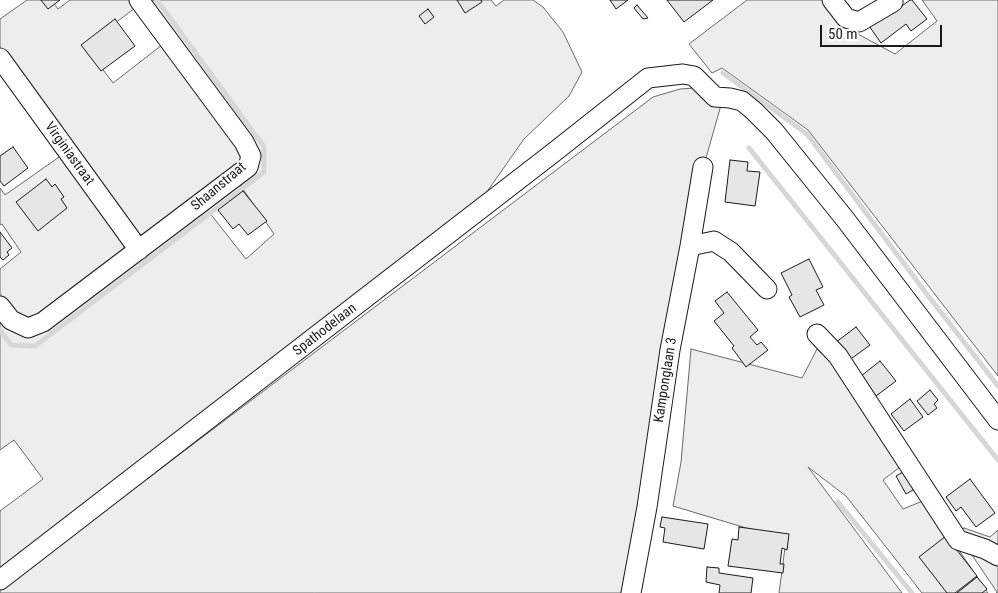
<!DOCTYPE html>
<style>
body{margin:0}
#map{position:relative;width:998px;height:593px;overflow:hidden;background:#fff;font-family:"Roboto Condensed",sans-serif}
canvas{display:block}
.scale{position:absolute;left:820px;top:25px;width:122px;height:22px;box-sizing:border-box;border:2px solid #1a1a1a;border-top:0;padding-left:6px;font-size:15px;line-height:18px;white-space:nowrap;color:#1a1a1a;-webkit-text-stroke:4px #fff;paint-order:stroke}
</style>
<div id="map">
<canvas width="998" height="593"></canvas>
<div class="scale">50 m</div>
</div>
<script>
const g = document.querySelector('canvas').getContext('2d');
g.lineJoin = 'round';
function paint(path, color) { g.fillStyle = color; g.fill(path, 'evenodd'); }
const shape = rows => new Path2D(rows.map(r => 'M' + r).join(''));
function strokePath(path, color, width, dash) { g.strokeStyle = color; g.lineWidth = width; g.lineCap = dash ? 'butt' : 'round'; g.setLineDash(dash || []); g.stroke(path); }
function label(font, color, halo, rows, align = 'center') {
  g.font = font + ' "Roboto Condensed",sans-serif'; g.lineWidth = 4; g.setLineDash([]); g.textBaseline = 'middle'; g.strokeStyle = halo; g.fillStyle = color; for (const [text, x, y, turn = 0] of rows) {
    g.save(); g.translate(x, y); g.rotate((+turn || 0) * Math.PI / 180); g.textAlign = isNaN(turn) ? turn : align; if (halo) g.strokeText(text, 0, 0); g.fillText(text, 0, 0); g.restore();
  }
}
const green = shape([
 [27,0,51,0,58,9,70,0,129,0,135,8,85,46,113,83,162,45,241,148,241,159,237,167,152,231,142,235,132,232,0,48,0,19,27,0],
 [148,0,491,0,496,6,504,0,533,0,543,7,563,32,582,72,569,96,524,139,472,213,0,574,0,511,43,479,14,440,0,450,0,318,20,334,205,207,246,259,274,234,238,182,256,164,148,0],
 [747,0,827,0,843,26,895,54,937,21,922,0,998,0,998,376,808,130,722,68,712,73,689,44,747,0],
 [695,88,721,105,695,197,629,593,0,593,0,590,653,97,680,89,695,88],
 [62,155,125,245,122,253,32,320,16,315,0,294,0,269,21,252,2,224,0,225,0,188,5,195,62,155],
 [691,349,802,378,817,349,836,365,908,461,883,480,903,509,925,500,988,593,922,593,846,496,808,467,902,593,779,593,786,540,673,506,681,462,691,349],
 [964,528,990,537,998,530,998,593,996,593,997,592,957,533,964,528]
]);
paint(green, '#ededed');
strokePath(green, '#6a6a6a', 1);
strokePath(shape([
 [723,73,807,134,926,293,998,386],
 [749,148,998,460],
 [0,330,11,345,35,346,264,172,264,147,157,0],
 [838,502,912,593]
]), '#d7d7d7', 5);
const building = shape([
 [41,0,60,0,48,9,41,0],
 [457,0,481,0,482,2,465,13,457,0],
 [610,0,628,0,616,9,610,0],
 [667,0,713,0,684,22,667,0],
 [910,0,912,0,927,19,911,31,906,24,881,43,867,23,895,11,910,0],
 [637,5,648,18,643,19,634,8,637,5],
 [428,9,434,17,425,24,419,16,428,9],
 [115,19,135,46,101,71,81,45,115,19],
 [13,147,28,168,4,186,0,181,0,156,13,147],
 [730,160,748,162,747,171,760,172,755,206,725,202,730,160],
 [46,179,52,187,55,184,64,197,61,199,67,208,38,231,16,202,46,179],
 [243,191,267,221,248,235,239,224,233,229,218,210,243,191],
 [0,232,12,248,7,252,9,255,3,260,0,257,0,232],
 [809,259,823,287,816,290,824,305,800,317,789,297,792,295,781,273,809,259],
 [727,292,758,330,750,337,757,345,761,342,768,350,746,367,732,348,734,346,714,321,724,313,715,301,727,292],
 [856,327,870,345,848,361,835,343,856,327],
 [880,361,896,381,876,396,861,376,880,361],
 [930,390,938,400,934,404,937,408,928,415,917,401,930,390],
 [910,399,923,417,904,431,891,414,910,399],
 [910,468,920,486,906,494,896,476,910,468],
 [970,479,995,513,976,527,961,507,956,511,946,497,970,479],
 [662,517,708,524,704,549,663,542,665,528,660,527,662,517],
 [739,527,789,534,787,550,782,548,780,564,784,564,783,573,728,566,732,539,738,540,739,527],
 [946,536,977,576,955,593,947,593,919,557,946,536],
 [707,567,719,568,719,573,753,578,751,593,719,593,720,585,706,582,707,567],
 [977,577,987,589,982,593,957,593,977,577]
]);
paint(building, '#e6e6e6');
strokePath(building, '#1a1a1a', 1);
const minor = shape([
 [832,0,846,18,859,22,893,2],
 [0,58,139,250],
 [690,246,714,241,731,252,767,289],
 [0,306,11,320,28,328,43,322,248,167,251,156,244,142,139,0],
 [817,334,838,356,958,540,985,549,998,556],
 [0,580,553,153,648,78,683,74,694,76,715,97,730,98,742,101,754,111,774,131,845,219,998,420],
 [631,593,647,507,670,350,690,246,703,167]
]);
strokePath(minor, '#1a1a1a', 21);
strokePath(minor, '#fff', 19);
label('14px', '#1a1a1a', '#fff', [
 ["Virginiastraat",69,154,54],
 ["Shaanstraat",219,187,-40],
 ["Spathodelaan",325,330,-38],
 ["Kamponglaan 3",666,380,-81]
]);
</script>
